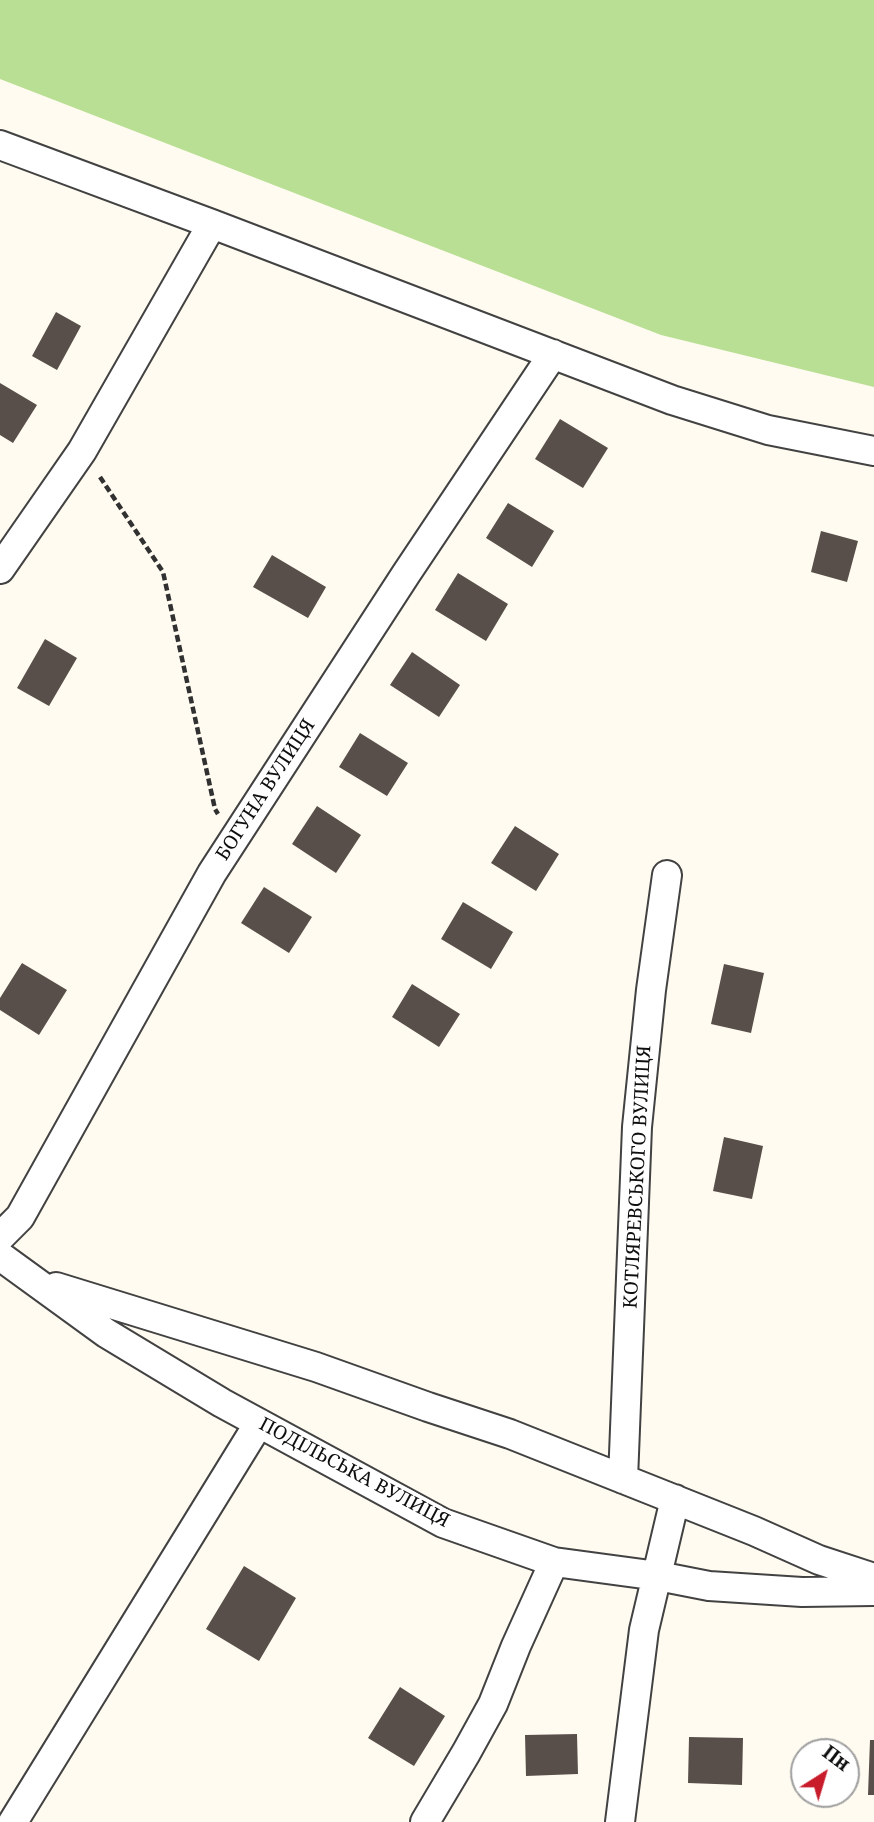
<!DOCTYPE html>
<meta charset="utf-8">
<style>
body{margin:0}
#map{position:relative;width:874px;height:1822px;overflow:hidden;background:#fffbf0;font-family:"Noto Serif",serif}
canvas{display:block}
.north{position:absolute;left:790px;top:1738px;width:70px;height:70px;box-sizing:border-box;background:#fff;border:2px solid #9f9f9f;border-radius:50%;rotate:37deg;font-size:19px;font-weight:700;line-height:28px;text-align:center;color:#0f0f0f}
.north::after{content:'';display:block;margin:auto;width:24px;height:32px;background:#c91c2b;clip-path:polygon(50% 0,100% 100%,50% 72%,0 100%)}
</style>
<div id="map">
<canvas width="874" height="1822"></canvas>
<div class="north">Пн</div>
</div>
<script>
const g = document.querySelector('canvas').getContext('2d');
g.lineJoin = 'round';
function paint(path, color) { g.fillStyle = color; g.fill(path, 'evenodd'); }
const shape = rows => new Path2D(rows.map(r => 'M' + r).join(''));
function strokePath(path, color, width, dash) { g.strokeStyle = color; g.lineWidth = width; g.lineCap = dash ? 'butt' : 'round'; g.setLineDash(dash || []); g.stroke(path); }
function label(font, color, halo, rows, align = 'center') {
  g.font = font + ' "Noto Serif",serif'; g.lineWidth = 7; g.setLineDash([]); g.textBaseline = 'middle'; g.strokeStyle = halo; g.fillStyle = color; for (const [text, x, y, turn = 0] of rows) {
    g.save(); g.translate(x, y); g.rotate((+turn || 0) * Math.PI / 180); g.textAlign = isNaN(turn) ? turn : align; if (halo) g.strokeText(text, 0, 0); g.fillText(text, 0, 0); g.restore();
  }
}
paint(shape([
 [0,0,874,0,874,387,661,335,0,79]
]), '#b9df94');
paint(shape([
 [56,312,81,326,57,370,32,356],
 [0,383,37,405,13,443,0,435],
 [560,419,608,448,583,488,535,459],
 [508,503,554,531,532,567,486,538],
 [821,531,858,541,847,582,811,572],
 [272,555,326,587,308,618,253,587],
 [458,573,508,604,486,641,435,610],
 [45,639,77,658,49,706,17,688],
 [412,652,460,685,439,717,390,685],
 [360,733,408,763,387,796,339,767],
 [317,806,361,835,336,873,292,844],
 [515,826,559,854,536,891,491,863],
 [264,887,312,917,289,953,241,923],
 [463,902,513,932,491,969,441,939],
 [22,963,67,990,39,1035,0,1010,0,998],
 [724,964,764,973,751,1033,711,1024],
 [412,984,460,1014,439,1047,392,1017],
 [724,1137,763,1146,752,1199,713,1191],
 [244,1566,296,1598,259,1661,206,1629],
 [400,1687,445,1716,414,1766,368,1738],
 [577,1734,578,1774,526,1776,525,1735],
 [689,1737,743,1738,742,1785,688,1783],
 [870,1740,874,1740,874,1795,868,1795]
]), '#584f4a');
const minor = shape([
 [0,145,212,224,672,400,768,430,874,451],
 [0,569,82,451,212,224],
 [0,1237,20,1217,212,873,406,574,553,354],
 [0,1256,106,1333,222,1403,443,1523,554,1562,658,1576,709,1586,802,1592,874,1591],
 [56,1287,316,1367,428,1407,510,1434,754,1531,819,1560,874,1578],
 [623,1479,637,1127,651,990,667,875],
 [13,1822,259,1423],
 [425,1822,466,1753,493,1704,516,1646,554,1562],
 [620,1822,644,1630,675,1499]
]);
strokePath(minor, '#424242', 32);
strokePath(shape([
 [100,477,163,572,215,809,218,814]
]), '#313131', 4.5, [7, 3.5]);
strokePath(minor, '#fff', 28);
label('19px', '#0f0f0f', '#fff', [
 ["БОГУНА ВУЛИЦЯ",266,790,-57],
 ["КОТЛЯРЕВСЬКОГО ВУЛИЦЯ",638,1177,-87],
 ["ПОДІЛЬСЬКА ВУЛИЦЯ",354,1473,28]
]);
</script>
